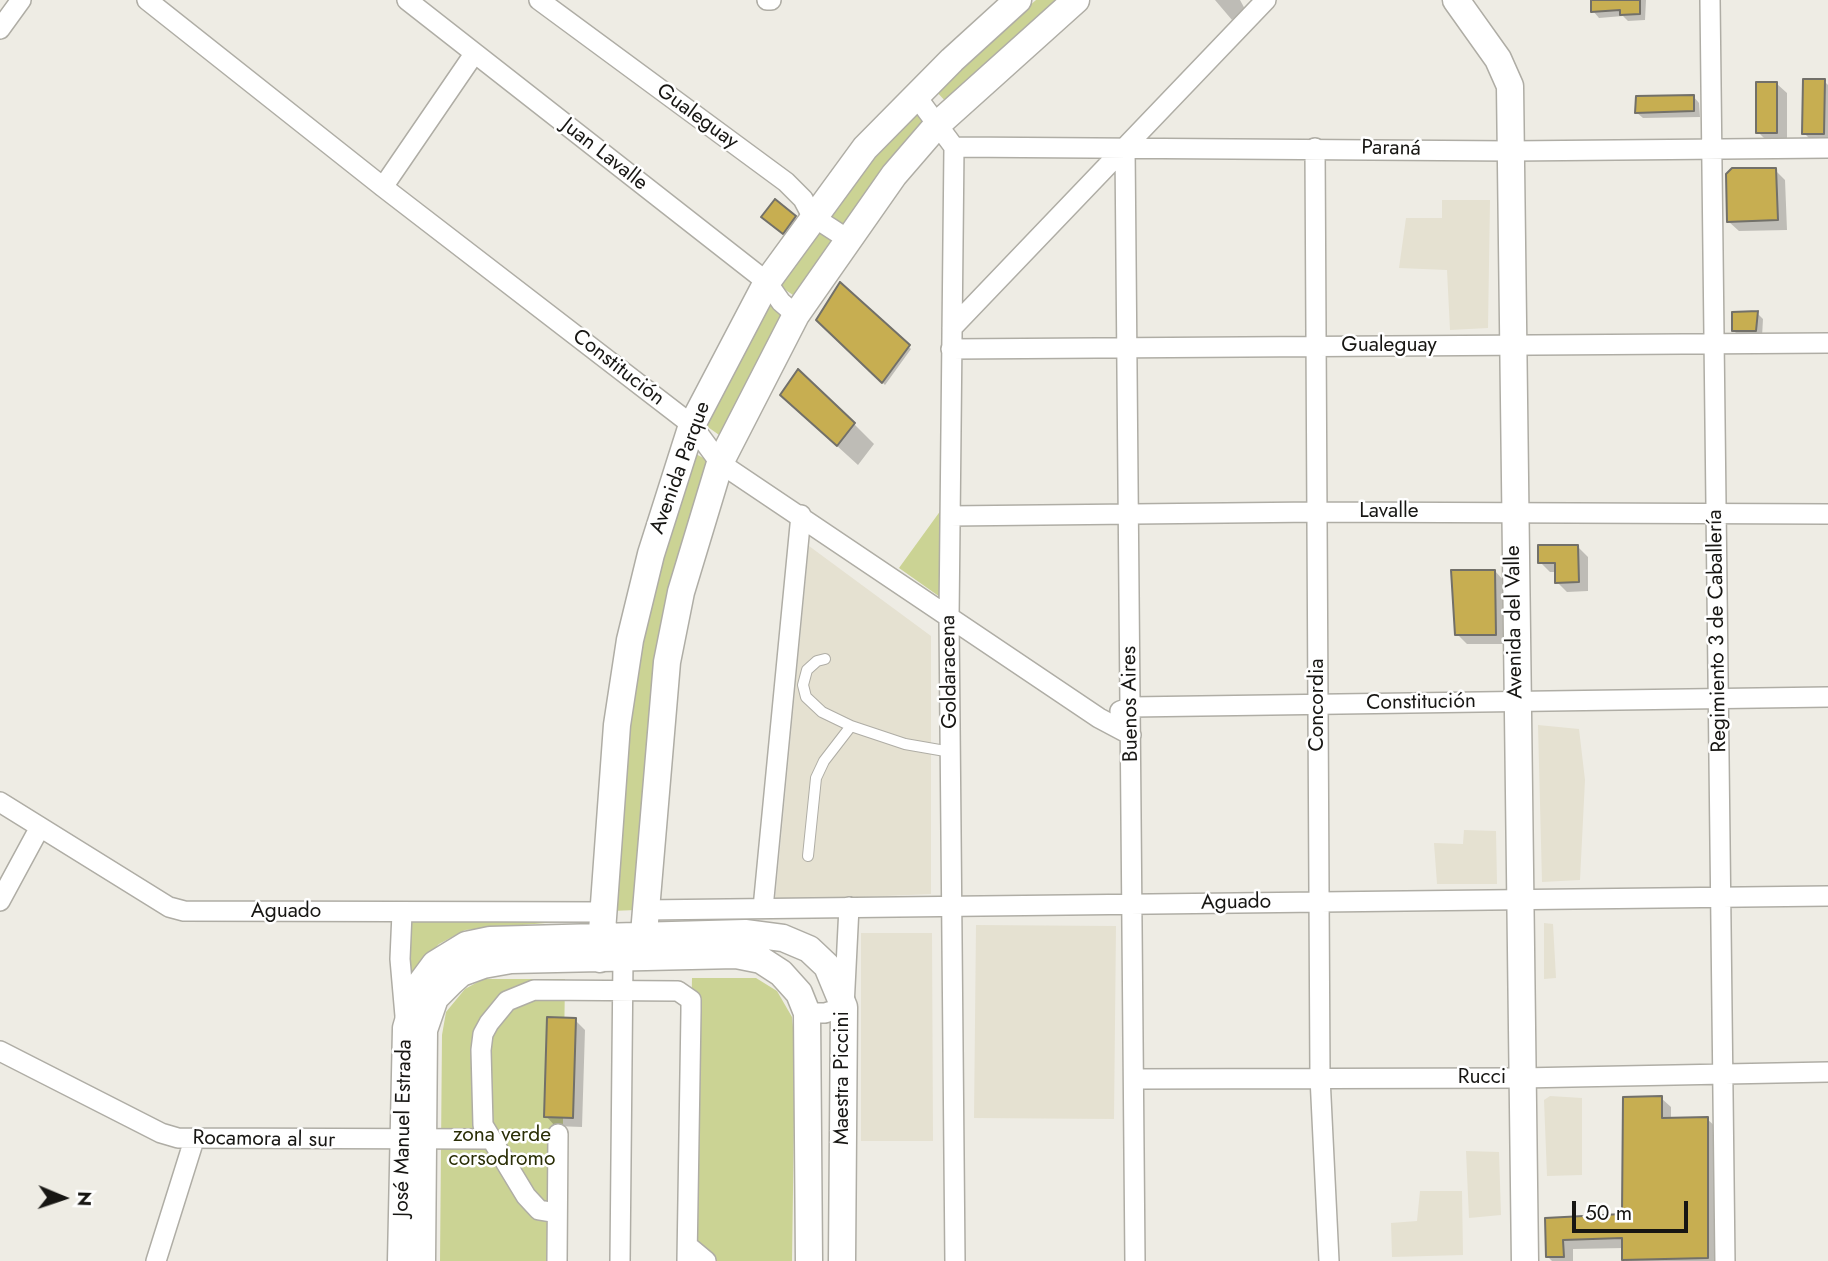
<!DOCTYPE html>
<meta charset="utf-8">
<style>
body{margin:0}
#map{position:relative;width:1828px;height:1261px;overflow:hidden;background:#eeece4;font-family:Jost,sans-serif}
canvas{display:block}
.north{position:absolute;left:28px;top:1163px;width:70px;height:70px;-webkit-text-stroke:5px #fff;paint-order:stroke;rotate:92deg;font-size:19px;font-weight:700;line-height:28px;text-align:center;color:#171613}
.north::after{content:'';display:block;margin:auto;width:24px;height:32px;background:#171613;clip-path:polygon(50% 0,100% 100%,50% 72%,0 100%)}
.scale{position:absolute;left:1572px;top:1201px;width:116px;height:32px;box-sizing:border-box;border:4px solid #171613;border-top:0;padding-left:9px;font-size:21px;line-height:24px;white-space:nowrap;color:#171613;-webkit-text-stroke:5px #fff;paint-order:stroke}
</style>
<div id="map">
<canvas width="1828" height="1261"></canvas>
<div class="north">N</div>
<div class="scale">50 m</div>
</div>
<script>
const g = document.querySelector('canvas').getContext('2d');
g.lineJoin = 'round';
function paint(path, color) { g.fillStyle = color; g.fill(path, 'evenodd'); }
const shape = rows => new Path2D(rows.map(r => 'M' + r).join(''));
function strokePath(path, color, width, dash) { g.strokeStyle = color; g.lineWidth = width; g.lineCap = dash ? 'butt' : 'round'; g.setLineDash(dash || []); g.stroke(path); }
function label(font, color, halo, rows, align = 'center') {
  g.font = font + ' Jost,sans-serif'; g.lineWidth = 5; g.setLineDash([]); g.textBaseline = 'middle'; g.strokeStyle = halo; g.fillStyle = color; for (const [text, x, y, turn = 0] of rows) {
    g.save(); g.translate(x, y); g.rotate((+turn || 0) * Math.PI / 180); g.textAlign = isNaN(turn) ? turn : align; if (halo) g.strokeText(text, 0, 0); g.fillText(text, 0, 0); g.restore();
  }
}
paint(shape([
 [1442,200,1490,200,1488,328,1450,330,1447,270,1399,268,1406,218,1442,218],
 [809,546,931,636,931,894,775,901],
 [1538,725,1579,729,1585,780,1580,880,1542,882],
 [1464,830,1496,831,1497,884,1437,884,1434,843,1463,844],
 [1544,923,1553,924,1556,978,1544,979],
 [976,925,1116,926,1114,1119,974,1118],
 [861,933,932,933,933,1141,861,1141],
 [1550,1096,1582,1098,1582,1175,1547,1176,1544,1100],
 [1466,1151,1499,1152,1501,1215,1469,1218],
 [1420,1191,1462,1191,1463,1255,1392,1257,1391,1223,1417,1221]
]), '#e5e1d1');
paint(shape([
 [1036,0,1064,0,947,103,935,90,939,85],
 [915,110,929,125,846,227,824,214],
 [815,226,835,241,799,299,775,283],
 [769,300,785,317,722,437,705,425],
 [696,454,714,464,636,910,611,911,623,725,651,590],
 [941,510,940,597,899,568],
 [411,920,569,921,465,930,439,944,410,974],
 [692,978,756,978,777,991,792,1017,795,1047,792,1261,686,1261],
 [483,979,565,979,561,1261,440,1261,442,1035,446,1012,465,989]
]), '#cbd394');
paint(shape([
 [1215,0,1240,0,1246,11,1232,20],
 [1593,0,1646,0,1645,20,1628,21,1623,16,1599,18,1593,11],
 [1824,81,1828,85,1828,143,1814,143,1804,133],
 [1777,84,1787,93,1787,142,1768,142,1758,132],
 [1693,96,1699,103,1700,117,1643,118,1636,112],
 [1775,170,1785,180,1787,230,1739,231,1729,222],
 [795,217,801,223,790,239,769,223],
 [841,285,911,349,885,385,818,320],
 [1757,313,1763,319,1762,337,1740,337,1734,331],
 [803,415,854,424,874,444,858,465],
 [1578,547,1588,557,1588,591,1567,592,1557,582,1557,572,1550,572,1540,562],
 [1495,571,1504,581,1505,644,1467,644,1457,634,1452,572],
 [575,1020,585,1030,582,1127,555,1126,546,1116],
 [1661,1098,1671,1107,1671,1119,1707,1119,1717,1128,1717,1261,1626,1261,1624,1248,1573,1249,1573,1261,1552,1261,1548,1257,1547,1219,1624,1216]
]), '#0003');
const building = shape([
 [1591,0,1640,0,1640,14,1620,15,1620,10,1591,12,1591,0],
 [1803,79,1825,79,1824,134,1802,134,1803,79],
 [1756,82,1777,82,1777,133,1756,133,1756,82],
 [1694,95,1694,111,1635,113,1636,96,1694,95],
 [1732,168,1776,168,1778,220,1727,222,1726,174,1732,168],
 [775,199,796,216,783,234,761,217,775,199],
 [840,282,910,345,882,383,816,320,840,282],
 [1758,311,1756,331,1732,331,1732,312,1758,311],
 [798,369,855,423,837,446,780,395,798,369],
 [1538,545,1578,545,1579,582,1555,583,1555,563,1538,563,1538,545],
 [1451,570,1495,570,1496,635,1455,635,1451,570],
 [547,1017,576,1018,573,1118,544,1117,547,1017],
 [1662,1096,1662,1118,1708,1117,1708,1258,1622,1260,1622,1238,1563,1240,1564,1257,1546,1257,1545,1218,1622,1214,1623,1097,1662,1096]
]);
paint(building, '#c7ae51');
strokePath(building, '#727069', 2);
const lane = shape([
 [825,659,817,661,807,670,803,685,806,697,822,712,851,726,905,744,951,752],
 [808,856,816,778,824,761,851,726]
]);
const street = shape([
 [147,0,383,187,692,425,720,463,1099,718,1131,735],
 [407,0,767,282,781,302,796,315],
 [539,0,786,182,803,199,812,216,849,240],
 [767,0,771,0],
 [1710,0,1725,1261],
 [0,29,21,0],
 [916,96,954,147,949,618,955,1261],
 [954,147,1511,151,1828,148],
 [1125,147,1135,1261],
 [1315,148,1320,1077,1329,1261],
 [383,187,474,54],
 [952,328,1266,0],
 [951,349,1828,343],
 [950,516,1317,512,1828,514],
 [1120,711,1131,707,1828,697],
 [0,802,169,907,184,911,603,912],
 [0,901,40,827],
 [763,908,801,515],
 [644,910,1828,896],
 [402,913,400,959,405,1016],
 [807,1013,825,1013,844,1007,849,907],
 [0,1051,161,1133,178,1138,489,1139],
 [1135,1079,1521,1078,1828,1072],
 [557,1213,539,1210,526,1196,483,1125,481,1050,483,1034,489,1023,507,1001,534,990,678,991,691,1000,691,1011,687,1261],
 [688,1246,706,1261],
 [156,1261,194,1140],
 [557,1261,558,1134],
 [620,1261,623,958]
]);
const secondary = shape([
 [1456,0,1498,59,1510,86,1525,1261],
 [642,957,667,662,681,592,720,463,796,315,894,175,938,124,1076,0],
 [600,959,617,725,630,640,651,554,692,425,767,282,865,148,952,60,1018,0],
 [401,1261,406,1028,418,987,435,964,466,945,490,940,745,933,783,938,809,949,827,966,844,1007,842,1261],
 [422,1261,424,1030,435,998,451,982,461,973,483,965,511,960,736,955,761,960,781,973,799,993,807,1013,809,1261]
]);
strokePath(lane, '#afada5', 12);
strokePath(street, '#afada5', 22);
strokePath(secondary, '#afada5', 29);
strokePath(lane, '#fff', 10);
strokePath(street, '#fff', 19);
strokePath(secondary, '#fff', 26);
label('21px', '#171613', '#fff', [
 ["Gualeguay",697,117,36],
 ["Paraná",1391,149,1],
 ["Juan Lavalle",604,155,38],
 ["Gualeguay",1389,346],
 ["Constitución",618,368,38],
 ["Avenida Parque",681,468,-70],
 ["Lavalle",1389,512],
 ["Avenida del Valle",1515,622,-91],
 ["Regimiento 3 de Caballería",1718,631,-91],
 ["Goldaracena",950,672,-91],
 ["Constitución",1421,703,-1],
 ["Buenos Aires",1131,704,-91],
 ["Concordia",1318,705,-90],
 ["Aguado",1236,903,-1],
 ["Aguado",286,912],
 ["Maestra Piccini",843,1078,-90],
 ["Rucci",1482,1078],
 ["José Manuel Estrada",404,1128,-89],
 ["Rocamora al sur",264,1140,1]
]);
label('21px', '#2a2e06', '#fff', [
 ["zona verde",502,1136],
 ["corsodromo",502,1160]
]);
</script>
